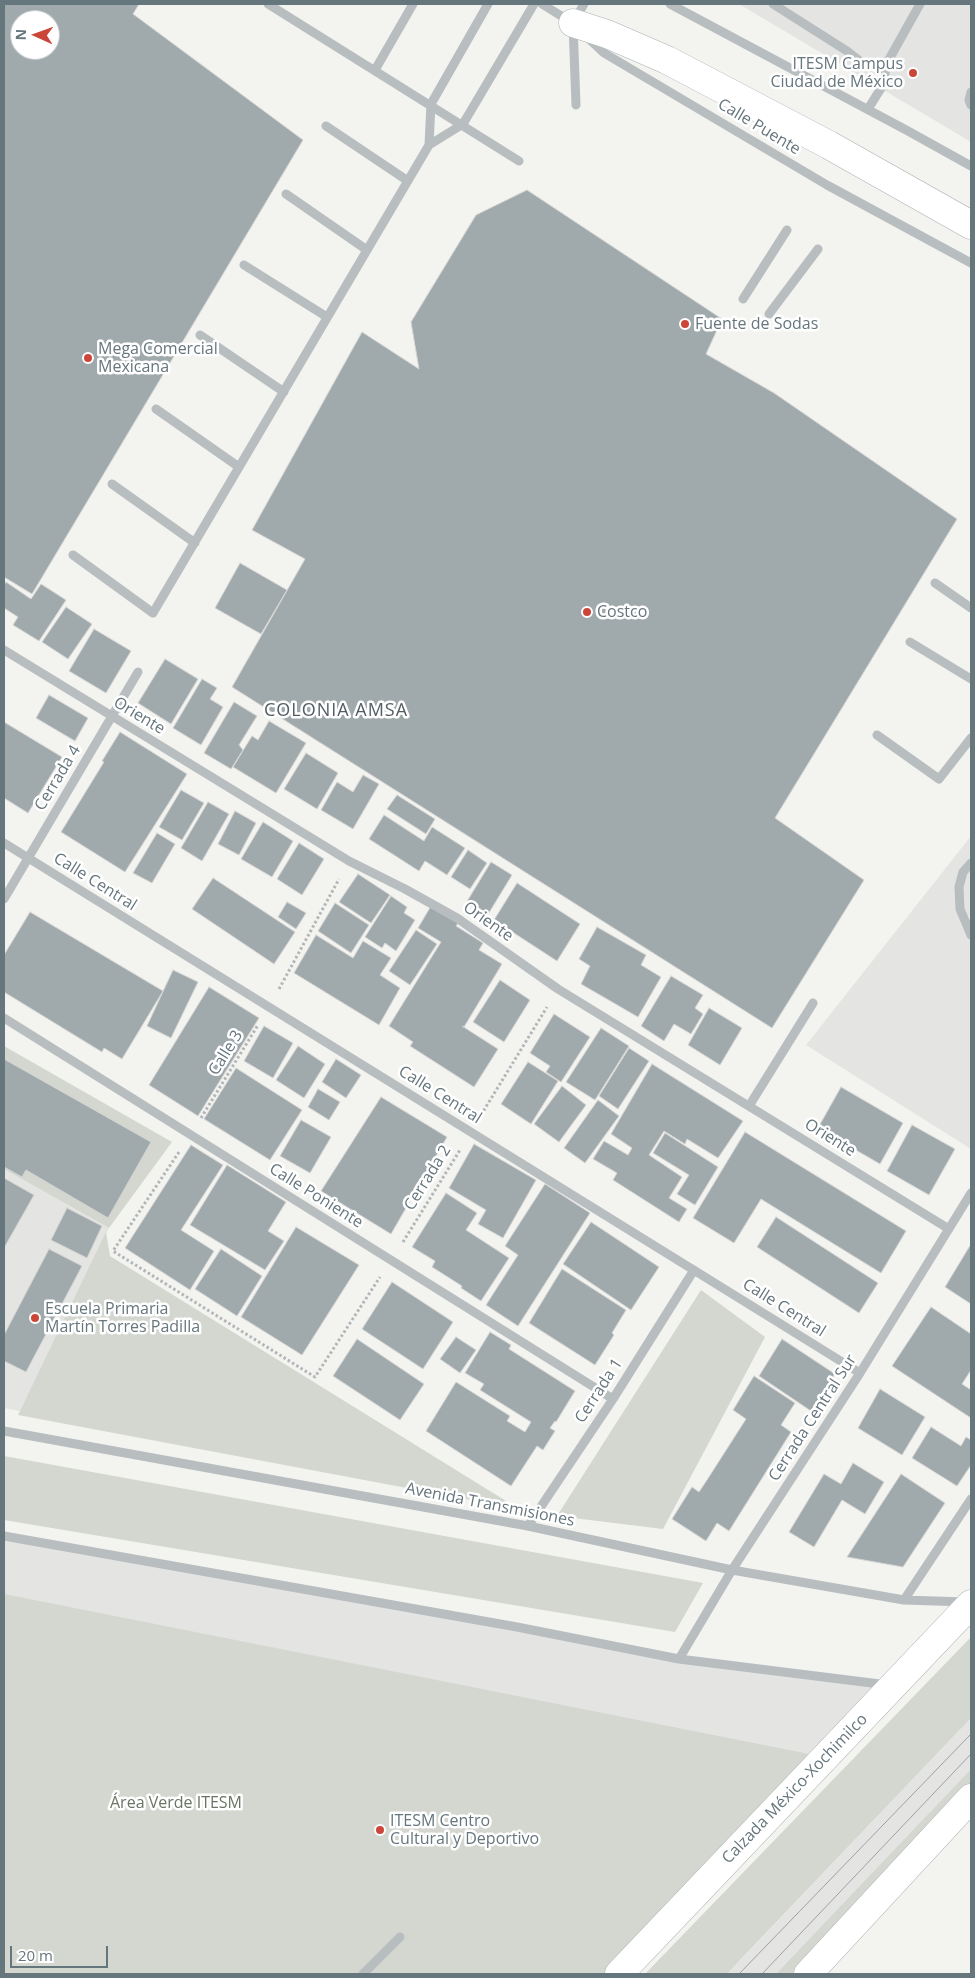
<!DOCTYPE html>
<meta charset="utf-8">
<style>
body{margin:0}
#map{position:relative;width:975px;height:1978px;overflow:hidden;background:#f3f3f0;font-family:"Open Sans",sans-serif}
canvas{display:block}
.frame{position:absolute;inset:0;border:5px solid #66767d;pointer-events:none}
.north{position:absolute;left:10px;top:10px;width:50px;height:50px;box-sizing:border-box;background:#fff;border:1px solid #c2c8cb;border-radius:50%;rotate:272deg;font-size:14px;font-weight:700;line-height:20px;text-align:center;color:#66767d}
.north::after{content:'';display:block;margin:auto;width:18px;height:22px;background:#cb4638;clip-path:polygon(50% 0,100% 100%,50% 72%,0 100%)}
.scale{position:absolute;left:10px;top:1946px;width:98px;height:22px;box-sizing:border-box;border:2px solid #66767d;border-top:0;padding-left:6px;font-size:15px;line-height:18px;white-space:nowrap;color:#66767d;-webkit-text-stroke:4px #fff;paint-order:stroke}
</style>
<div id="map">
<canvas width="975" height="1978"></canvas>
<div class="frame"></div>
<div class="north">N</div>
<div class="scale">20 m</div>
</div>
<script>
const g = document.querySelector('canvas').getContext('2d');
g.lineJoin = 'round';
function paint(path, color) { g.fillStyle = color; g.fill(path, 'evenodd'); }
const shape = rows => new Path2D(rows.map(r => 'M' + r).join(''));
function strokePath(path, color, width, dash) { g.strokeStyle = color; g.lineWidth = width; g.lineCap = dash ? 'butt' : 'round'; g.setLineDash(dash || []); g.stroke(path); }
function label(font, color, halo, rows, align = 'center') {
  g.font = font + ' "Open Sans",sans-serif'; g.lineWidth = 5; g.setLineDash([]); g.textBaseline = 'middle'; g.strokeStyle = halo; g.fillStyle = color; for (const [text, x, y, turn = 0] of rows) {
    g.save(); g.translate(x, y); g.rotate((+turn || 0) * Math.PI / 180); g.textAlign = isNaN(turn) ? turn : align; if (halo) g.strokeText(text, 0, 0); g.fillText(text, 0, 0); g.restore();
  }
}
paint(shape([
 [739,4,971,4,971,142],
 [971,836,971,1149,806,1045],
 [4,1169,109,1228,20,1411,4,1408],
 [4,1536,678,1659,894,1686,619,1974,4,1974],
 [971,1718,971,1769,841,1906,776,1974,727,1974]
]), '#e4e4e3');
paint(shape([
 [4,1046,172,1142,109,1228,4,1169],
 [106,1232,110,1256,519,1509,18,1415],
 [701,1290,765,1337,663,1529,557,1516],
 [4,1456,703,1583,675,1632,4,1520],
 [4,1594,819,1756,606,1974,4,1974],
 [971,1637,971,1718,740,1960,727,1974,645,1974],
 [971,1769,971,1785,828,1936,792,1974,776,1974]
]), '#d3d7cf');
const building = shape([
 [4,4,139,4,133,14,303,140,32,594,4,577,4,4],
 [20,20,50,20,50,50,20,50,20,20],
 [527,190,722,319,706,354,774,393,957,519,775,818,864,880,772,1028,232,687,305,559,252,530,362,332,419,369,411,322,476,215,527,190],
 [240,563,287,590,261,634,215,608,240,563],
 [6,582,31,599,41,584,66,600,39,641,13,625,18,617,4,608,4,585,6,582],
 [66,607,92,624,68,659,42,642,66,607],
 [94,629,131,651,106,693,69,671,94,629],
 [165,659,198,679,171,724,138,703,165,659],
 [202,679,217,688,210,699,223,707,201,745,173,728,202,679],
 [49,695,88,718,75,741,36,718,49,695],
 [234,702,257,716,239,745,243,750,231,769,204,753,234,702],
 [269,721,306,743,276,793,233,767,252,736,258,740,269,721],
 [4,722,62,757,28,813,4,798,4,722],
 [120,732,187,774,125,872,61,832,104,762,102,761,120,732],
 [306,753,338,773,317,809,284,789,306,753],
 [363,775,379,784,353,829,321,810,337,782,353,792,363,775],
 [181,790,204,803,182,840,159,827,181,790],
 [397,795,435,819,426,834,387,809,397,795],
 [208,802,229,814,202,861,181,848,208,802],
 [235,811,256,823,239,855,218,844,235,811],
 [384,815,424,841,432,827,465,848,447,875,425,861,419,871,369,839,384,815],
 [263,822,293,841,272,877,241,859,263,822],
 [157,833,175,844,152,883,133,873,157,833],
 [299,843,324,859,302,895,277,879,299,843],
 [468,850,487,863,470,889,451,877,468,850],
 [491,862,512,875,487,916,466,903,491,862],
 [358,874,390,895,371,923,339,902,358,874],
 [213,878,295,932,274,964,192,909,213,878],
 [517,883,580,924,557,961,494,920,517,883],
 [391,896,407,907,404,913,415,920,396,951,385,943,382,948,365,937,391,896],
 [287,902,306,913,296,929,278,917,287,902],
 [335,903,369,925,351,953,318,931,335,903],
 [431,906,458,923,456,926,483,943,479,950,502,964,464,1027,462,1026,498,1049,474,1087,410,1046,413,1042,389,1026,441,942,418,928,431,906],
 [30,912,163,991,122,1059,104,1048,102,1052,4,992,4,955,30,912],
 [597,927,646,955,641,965,661,977,638,1017,581,984,590,966,579,959,597,927],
 [416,930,437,944,410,985,389,971,416,930],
 [316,935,353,958,363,941,391,958,380,975,400,988,379,1025,294,973,316,935],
 [173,970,198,982,171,1038,147,1026,173,970],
 [671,976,703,995,695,1008,703,1014,691,1034,674,1024,664,1041,641,1026,671,976],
 [500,980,530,1000,504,1042,473,1022,500,980],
 [209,987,259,1018,198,1116,149,1085,209,987],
 [709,1008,742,1028,720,1065,688,1045,709,1008],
 [554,1014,590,1037,561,1082,546,1072,550,1066,530,1053,554,1014],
 [264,1026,293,1043,273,1078,244,1061,264,1026],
 [601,1028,629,1046,595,1100,566,1082,601,1028],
 [298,1046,325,1064,304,1098,276,1080,298,1046],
 [629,1048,649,1061,618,1109,599,1096,629,1048],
 [4,1059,151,1142,108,1218,26,1170,22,1177,4,1167,4,1059],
 [336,1059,361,1075,346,1098,322,1082,336,1059],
 [528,1062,558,1081,531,1124,501,1104,528,1062],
 [652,1064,743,1121,718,1158,687,1139,685,1144,664,1131,649,1155,682,1177,669,1198,687,1209,679,1222,613,1180,617,1173,593,1159,604,1141,628,1155,632,1148,611,1134,652,1064],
 [236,1068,302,1110,270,1160,204,1119,236,1068],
 [562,1086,586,1105,559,1142,534,1124,562,1086],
 [841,1087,903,1123,880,1164,818,1128,841,1087],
 [318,1089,340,1102,329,1120,308,1107,318,1089],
 [381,1097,447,1137,391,1234,321,1191,381,1097],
 [598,1100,619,1116,585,1163,564,1148,598,1100],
 [301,1120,331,1137,310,1173,280,1156,301,1120],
 [912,1125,955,1149,929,1195,887,1171,912,1125],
 [745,1132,906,1231,881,1273,761,1199,734,1243,693,1218,745,1132],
 [665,1133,718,1167,695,1205,677,1194,689,1175,653,1153,665,1133],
 [474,1144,536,1180,503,1238,478,1224,486,1210,449,1188,474,1144],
 [191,1145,223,1165,181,1230,214,1251,190,1290,125,1248,191,1145],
 [227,1165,286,1202,268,1231,284,1241,265,1270,190,1225,227,1165],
 [4,1178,34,1195,4,1248,4,1178],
 [545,1184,590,1213,518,1326,486,1305,518,1255,505,1246,545,1184],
 [446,1193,477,1213,466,1230,509,1258,481,1301,461,1288,462,1286,432,1267,435,1261,412,1247,446,1193],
 [67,1208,102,1226,87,1258,51,1240,67,1208],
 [776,1217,878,1283,859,1313,757,1247,776,1217],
 [591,1222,659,1267,631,1310,563,1264,591,1222],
 [296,1227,359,1265,302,1355,241,1317,296,1227],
 [971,1244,971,1304,945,1287,971,1244],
 [49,1249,82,1266,26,1372,4,1361,4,1335,49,1249],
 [221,1249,262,1276,237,1316,195,1289,221,1249],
 [562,1269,626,1310,612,1333,614,1335,595,1365,529,1323,562,1269],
 [392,1282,453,1322,423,1369,362,1329,392,1282],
 [931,1307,971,1334,971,1370,962,1384,971,1390,971,1418,892,1366,931,1307],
 [490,1332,511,1345,509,1349,575,1391,556,1422,555,1421,550,1428,555,1431,543,1450,537,1446,511,1486,426,1431,456,1382,510,1416,507,1421,525,1432,531,1422,480,1390,484,1384,465,1373,490,1332],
 [456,1337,476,1350,460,1373,440,1359,456,1337],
 [357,1339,424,1384,400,1420,333,1376,357,1339],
 [782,1339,835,1374,811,1411,759,1376,782,1339],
 [754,1376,795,1403,781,1425,791,1432,729,1531,717,1523,706,1541,672,1519,692,1487,699,1492,707,1480,746,1419,733,1410,754,1376],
 [880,1389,925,1417,902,1455,858,1428,880,1389],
 [931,1427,961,1446,966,1437,971,1440,971,1465,957,1486,912,1458,931,1427],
 [853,1463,884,1482,865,1514,842,1500,814,1547,789,1532,824,1474,841,1484,853,1463],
 [901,1474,945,1503,903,1567,847,1557,901,1474]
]);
paint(building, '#a0a9ac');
strokePath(building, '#d4d4d2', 1);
const major = shape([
 [573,23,607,34,667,60,829,145,971,225],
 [619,1974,971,1604],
 [808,1974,971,1798]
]);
strokePath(major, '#acb1b3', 29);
strokePath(shape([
 [279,989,339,879],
 [481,1115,547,1007],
 [201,1118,258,1025],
 [179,1152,113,1251,315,1377,380,1277],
 [403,1242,460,1150]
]), '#b2b6b8', 3, [2.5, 2.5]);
strokePath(shape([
 [268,4,519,161],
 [542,4,571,22],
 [670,4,908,131,971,166],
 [773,4,847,51,865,65,887,63,920,4],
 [588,38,604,53,827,185,971,263],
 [375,70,413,4],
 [971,92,969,100,971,105],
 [576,105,573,23,584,4],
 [868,109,883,85,887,63],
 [326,126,408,181],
 [429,145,463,124,534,4],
 [286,194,367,250],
 [244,265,327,317],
 [743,299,787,230],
 [769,314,818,249],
 [200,335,284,392],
 [156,409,239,467],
 [112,484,195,543],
 [73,555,153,613,429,145,431,104,488,4],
 [935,583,971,608],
 [910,642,971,679],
 [4,650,349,861,405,889,457,918,558,989,949,1229],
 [877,735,939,779,971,738],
 [4,843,860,1373],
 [971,863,963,872,959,887,960,909,971,935],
 [4,899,138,672],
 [4,1018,613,1399],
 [749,1106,813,1003],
 [4,1431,528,1526,732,1570,904,1600,966,1602],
 [528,1526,613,1399,694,1270],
 [4,1536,517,1627,679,1659,888,1685],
 [904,1600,971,1499],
 [679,1659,732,1570,860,1373,971,1193],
 [363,1974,400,1937]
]), '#b8bdbf', 9);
strokePath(major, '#fff', 28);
strokePath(shape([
 [739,1974,971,1734],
 [762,1974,971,1754]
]), '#9ba2a5', 1);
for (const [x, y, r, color] of [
 [913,73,5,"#cb4638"],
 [685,324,5,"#cb4638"],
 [88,358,5,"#cb4638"],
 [587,612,5,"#cb4638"],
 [35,1318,5,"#cb4638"],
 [380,1830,5,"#cb4638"]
]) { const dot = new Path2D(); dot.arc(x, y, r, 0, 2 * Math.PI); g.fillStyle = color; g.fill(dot); strokePath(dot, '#fff', 2); }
label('16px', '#66767d', '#fff', [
 ["ITESM Campus",903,64,"right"],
 ["Ciudad de México",903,82,"right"],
 ["Fuente de Sodas",695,324],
 ["Mega Comercial",98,349],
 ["Mexicana",98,367],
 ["Costco",597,612],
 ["Escuela Primaria",45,1309],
 ["Martín Torres Padilla",45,1327],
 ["ITESM Centro",390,1821],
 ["Cultural y Deportivo",390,1839]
], 'left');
label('16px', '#66767d', '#fff', [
 ["Calle Puente",759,127,31],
 ["Oriente",139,716,31],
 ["Cerrada 4",58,778,-59],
 ["Calle Central",95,882,32],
 ["Oriente",488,922,35],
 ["Calle 3",226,1053,-58],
 ["Calle Central",440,1095,32],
 ["Oriente",830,1138,32],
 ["Cerrada 2",428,1178,-58],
 ["Calle Poniente",316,1196,32],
 ["Calle Central",784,1308,32],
 ["Cerrada 1",599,1391,-57],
 ["Cerrada Central Sur",813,1418,-57],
 ["Avenida Transmisiones",490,1505,11],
 ["Calzada México-Xochimilco",795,1789,-46]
]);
label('16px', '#6a7564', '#fff', [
 ["Área Verde ITESM",176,1803]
]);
g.letterSpacing = '1px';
label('18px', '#535e63', '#fff', [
 ["COLONIA AMSA",336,711]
]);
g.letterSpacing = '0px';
</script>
